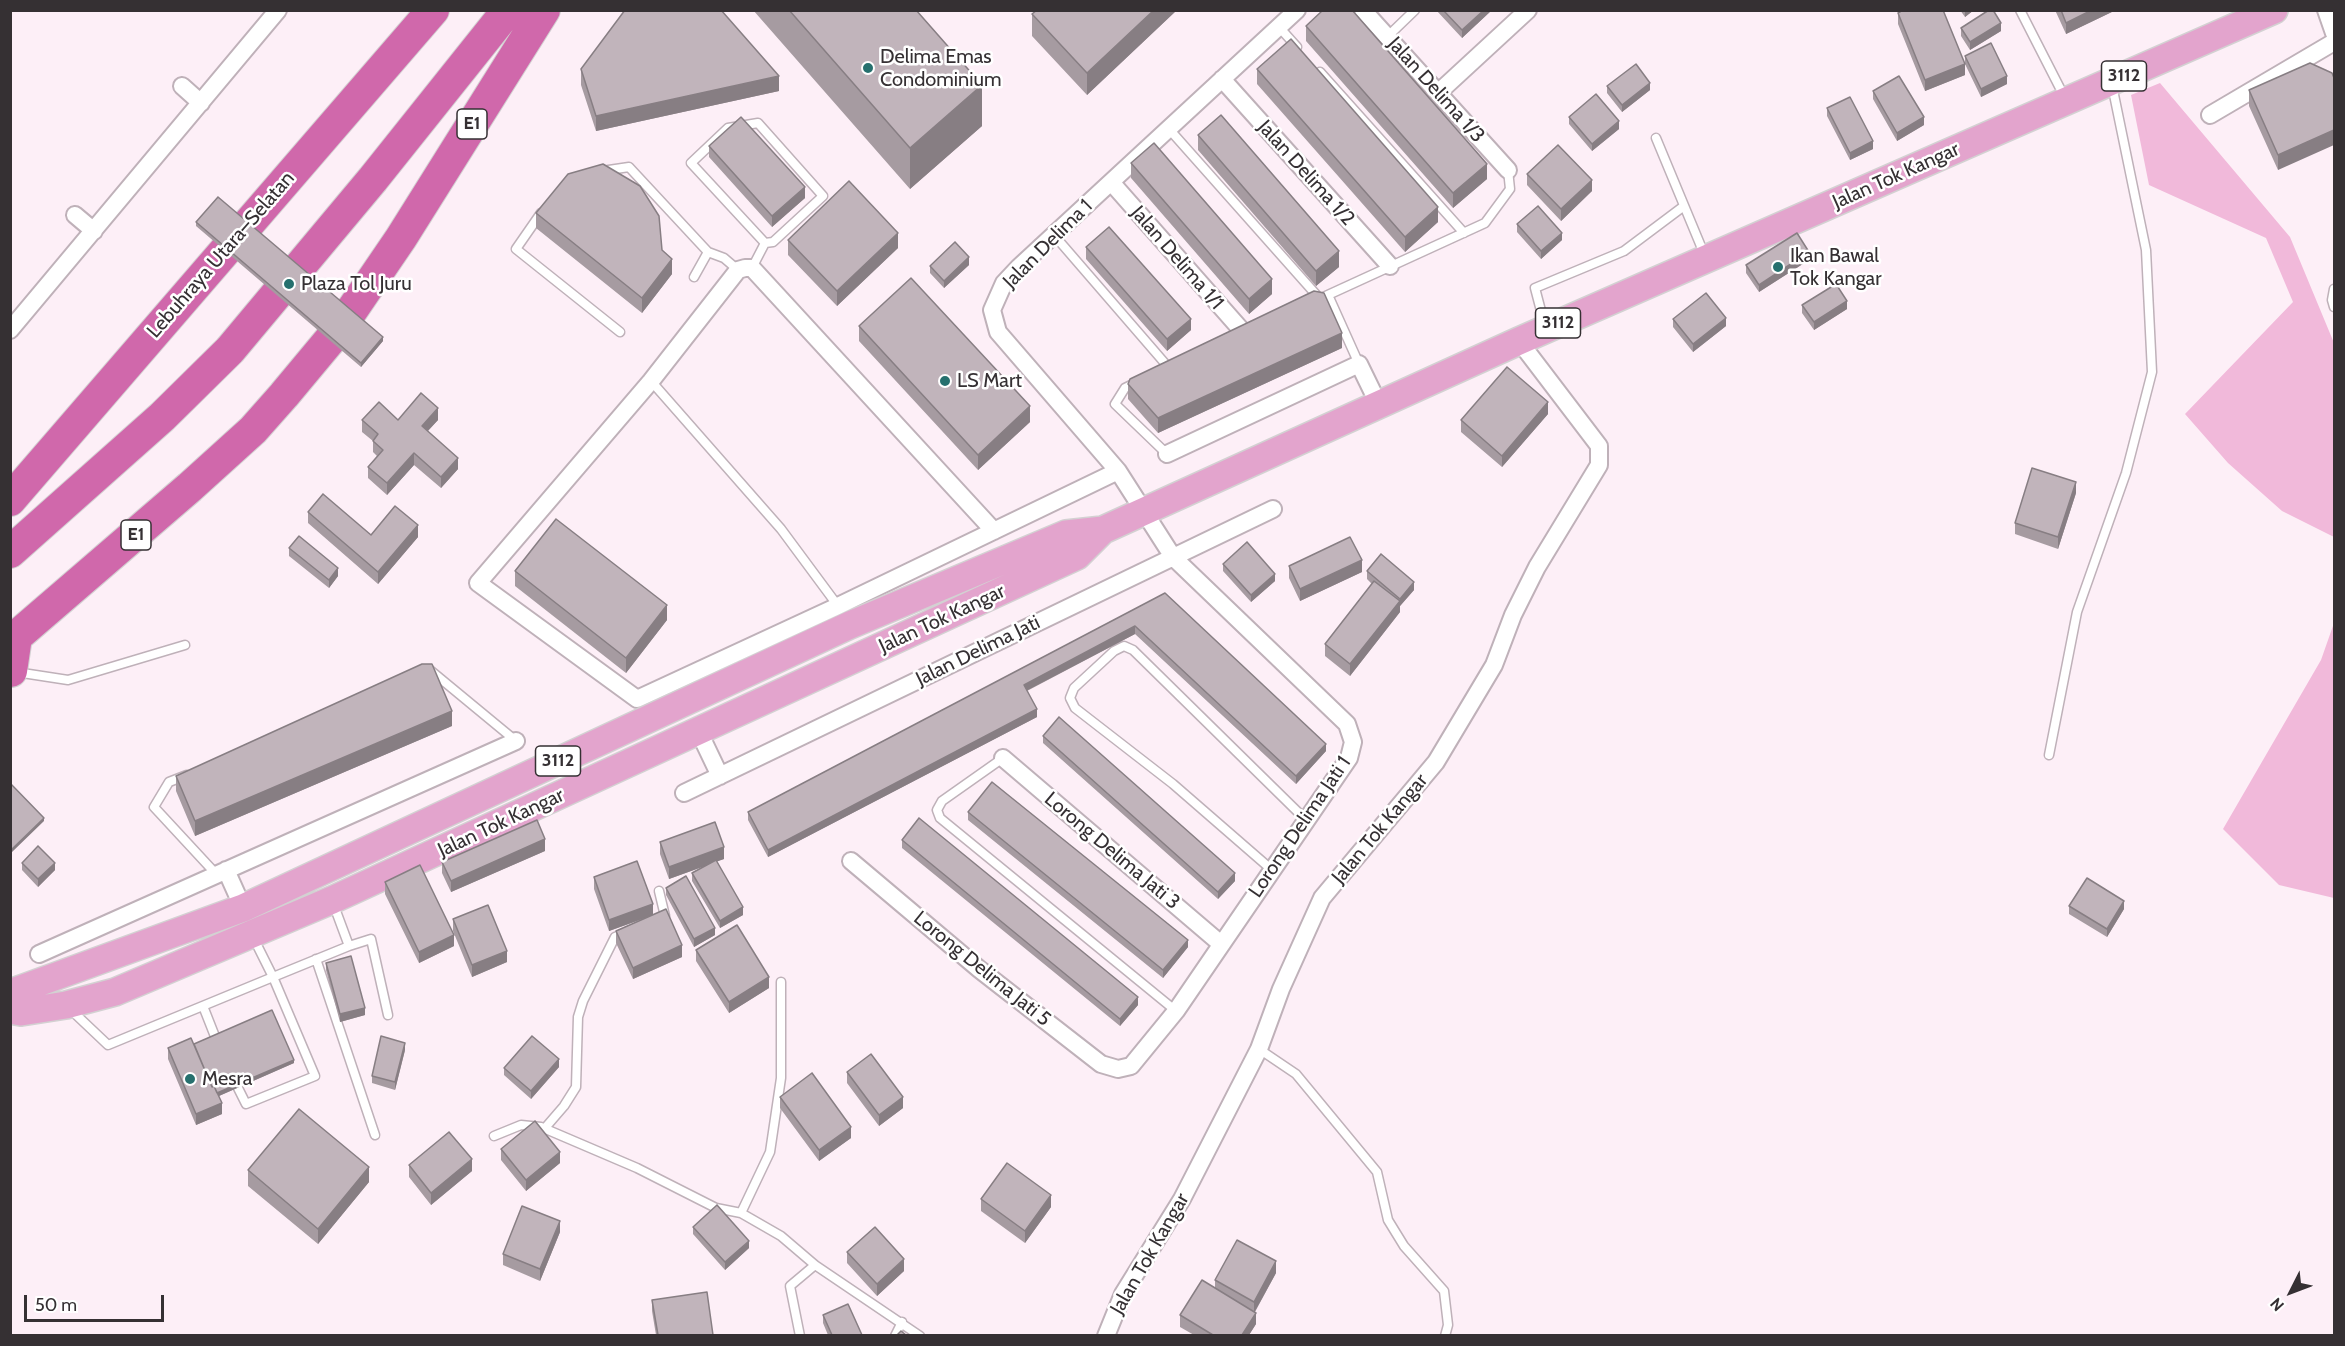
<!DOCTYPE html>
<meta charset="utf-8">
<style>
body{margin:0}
#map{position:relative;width:2345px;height:1346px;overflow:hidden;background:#fdeff7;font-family:Cabin,sans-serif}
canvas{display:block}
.frame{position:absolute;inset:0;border:12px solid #353033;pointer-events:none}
.north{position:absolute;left:2261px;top:1262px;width:60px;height:60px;-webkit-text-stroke:4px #fff;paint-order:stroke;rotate:228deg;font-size:16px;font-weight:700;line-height:24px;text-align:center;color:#353033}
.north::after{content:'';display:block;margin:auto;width:21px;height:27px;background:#353033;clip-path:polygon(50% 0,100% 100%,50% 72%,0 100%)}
.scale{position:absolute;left:24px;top:1295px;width:140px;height:27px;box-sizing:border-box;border:3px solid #353033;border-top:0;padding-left:8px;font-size:18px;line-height:21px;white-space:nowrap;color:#353033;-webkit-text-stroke:4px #fff;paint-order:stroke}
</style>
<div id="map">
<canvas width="2345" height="1346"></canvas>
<div class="frame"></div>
<div class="north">N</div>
<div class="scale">50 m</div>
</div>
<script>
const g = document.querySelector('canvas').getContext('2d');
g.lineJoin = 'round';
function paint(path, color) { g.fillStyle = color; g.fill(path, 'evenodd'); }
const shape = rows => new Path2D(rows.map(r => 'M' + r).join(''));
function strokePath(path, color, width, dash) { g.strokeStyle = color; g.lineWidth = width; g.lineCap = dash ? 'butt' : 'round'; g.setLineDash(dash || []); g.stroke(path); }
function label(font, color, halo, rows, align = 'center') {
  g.font = font + ' Cabin,sans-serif'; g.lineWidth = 5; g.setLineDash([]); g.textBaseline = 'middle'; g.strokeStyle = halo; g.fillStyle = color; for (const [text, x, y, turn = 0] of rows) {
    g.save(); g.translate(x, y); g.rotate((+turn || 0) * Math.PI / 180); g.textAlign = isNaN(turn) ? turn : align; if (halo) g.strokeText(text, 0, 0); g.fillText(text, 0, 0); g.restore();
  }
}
paint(shape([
 [2160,83,2290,237,2334,343,2334,537,2282,511,2228,463,2185,414,2293,302,2266,238,2149,185,2131,95],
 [2334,623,2334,898,2279,885,2223,829,2321,660]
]), '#f1b9da');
const lane = shape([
 [2020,10,2065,98],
 [1279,27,1297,47],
 [1387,37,1415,10],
 [1320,72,1464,233],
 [1169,129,1320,299],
 [1656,138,1705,256],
 [602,171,629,167,708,252,724,258,738,270],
 [541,213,516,249,620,332],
 [1054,235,1169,368],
 [752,268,765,243,691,163,728,128,758,123,823,196,773,242,765,243],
 [694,277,708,252],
 [2334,289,2332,300,2334,307],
 [1328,295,1359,364],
 [1317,300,1485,223,1510,189,1508,170],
 [1545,326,1535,288,1624,251,1684,206],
 [651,381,781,529,838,606],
 [1137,382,1125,388,1115,404,1167,454],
 [430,670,516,741],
 [16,672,68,680,185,645],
 [2049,755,2077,612,2126,473,2152,372,2146,250,2112,85],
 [1003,758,942,801,937,810,940,818,1176,1011],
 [187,775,169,782,154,807,217,875],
 [1272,870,1173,784,1075,708,1070,698,1074,688,1114,651,1124,646,1133,650,1305,819],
 [659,891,665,916,661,917],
 [333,903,349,946,371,939,388,1015],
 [316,959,375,1135],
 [203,1006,216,1039],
 [70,1009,108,1045,273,977,253,937],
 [1259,1049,1296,1074,1377,1172,1388,1220,1404,1246,1444,1291,1448,1325,1445,1336],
 [238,1088,246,1104,315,1076,273,977,349,946],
 [545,1128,564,1106,576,1087,578,1017,583,1001,615,937,625,933],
 [494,1136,521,1125,541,1127,637,1168,716,1208,741,1213,781,1236,815,1265],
 [741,1213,770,1152,781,1078,781,982],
 [800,1336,790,1286,815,1265,920,1336],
 [895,1336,902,1322]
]);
const street = shape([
 [1363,10,1508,170],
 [2326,10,2334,33],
 [1222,79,1390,266],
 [182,86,201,103],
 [1438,93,1528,10],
 [2210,115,2334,42],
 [1111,182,1244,333],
 [75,215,94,231],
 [10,330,278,10],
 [1167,454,1359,364,1378,403],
 [994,531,752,268,745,268,738,270,651,381,478,583,637,699,838,606,1118,471],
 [699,732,720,776],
 [1003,758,1221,944],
 [684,793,1273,509],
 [851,861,979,969,1101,1064,1118,1069,1131,1066,1176,1011,1349,758,1353,742,1347,724,1173,557,1118,471,998,332,992,310,1004,283,1019,267,1297,10],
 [226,870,243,908],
 [39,954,516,741],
 [1106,1336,1123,1294,1182,1199,1259,1049,1281,989,1322,898,1436,762,1494,665,1513,615,1537,567,1599,465,1599,446,1519,341]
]);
const primary = shape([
 [10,993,243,908,850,625,1066,534,1103,530,1519,341,2274,10],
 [10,1010,21,1012,66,1005,115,992,332,900,1077,556,1103,530]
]);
const highway = shape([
 [10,500,433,10],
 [10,552,162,417,230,350,373,179,508,10],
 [10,642,190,487,253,430,284,395,339,329,401,238,544,10],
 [11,671,16,637]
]);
strokePath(lane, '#bfb1b9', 11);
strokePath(street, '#bfb1b9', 20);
strokePath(primary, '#d3d1d2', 30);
strokePath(highway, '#d3d1d2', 34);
strokePath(lane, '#fff', 8);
strokePath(street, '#fff', 16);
strokePath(primary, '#e3a4cd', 27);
strokePath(highway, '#d068ab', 32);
paint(shape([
 [753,10,916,10,982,126,910,189],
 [1177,10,1087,95,1032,36,1032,14],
 [1436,10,1492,10,1462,38],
 [1960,10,1974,10,1965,17],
 [2055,10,2116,10,2066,34],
 [1898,13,1965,63,1965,56,2007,84,1981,97,1965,64,1965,75,1925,91,1898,24],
 [1306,26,1487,179,1453,208,1306,41],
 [1961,28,2001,31,1970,50,1961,36],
 [581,69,779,91,596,131,581,85],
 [1257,69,1438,222,1405,252,1257,84],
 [2332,73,2278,170,2249,106,2249,90],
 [1607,86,1650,90,1622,112,1607,93],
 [1873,91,1924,125,1897,141,1873,99],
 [1827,108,1873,149,1850,160,1827,116],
 [1569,117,1619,129,1592,151,1569,124],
 [1198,135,1339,267,1316,286,1198,150],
 [709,146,805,198,772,227,709,157],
 [1131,163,1272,294,1249,314,1131,178],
 [1527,174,1592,191,1561,221,1527,185],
 [536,213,672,274,642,313,536,228],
 [196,222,383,341,361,367,196,226],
 [1517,224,1562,240,1541,259,1517,232],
 [788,240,898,248,837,306,788,255],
 [1086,247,1191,330,1167,351,1086,259],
 [1809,260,1759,292,1746,273,1746,265],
 [969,265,944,288,930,273,930,266],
 [1802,305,1847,309,1814,330,1802,313],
 [1673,319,1726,326,1693,352,1673,327],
 [859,326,1030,422,978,470,859,341],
 [1342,348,1158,433,1128,399,1128,384],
 [1548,414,1502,467,1461,432,1461,420],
 [362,420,438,420,428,431,458,469,441,488,414,465,387,495,368,478,368,467,377,456,373,452,373,441,362,432],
 [2076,493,2058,549,2015,534,2015,523],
 [308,512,371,535,418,537,378,584,308,523],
 [289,548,338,576,329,588,289,556],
 [1223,564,1275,581,1251,602,1223,571],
 [1289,566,1362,572,1300,601,1289,578],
 [515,571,667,620,626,673,515,586],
 [1367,571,1414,590,1400,606,1400,612,1350,676,1325,656,1325,644,1372,584,1367,579],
 [1165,593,1326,751,1296,784,1135,634,1027,691,1037,717,768,857,748,820,748,812],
 [452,726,195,836,176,791,176,776],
 [1043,736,1235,881,1218,899,1043,743],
 [968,812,1188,947,1163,978,968,820],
 [902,840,1138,1005,1120,1026,902,848],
 [660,842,724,859,717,861,743,915,720,928,692,881,692,873,708,865,669,879,660,854],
 [545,851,451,892,442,873,442,862],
 [22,863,55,870,38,887,22,870],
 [594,877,653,915,682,957,633,979,616,943,616,931,643,919,609,931,594,889],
 [385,882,454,946,419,963,385,894],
 [666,888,715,935,694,947,666,895],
 [2069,906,2124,909,2107,937,2069,914],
 [453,919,507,962,472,977,453,931],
 [696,950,769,988,729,1013,696,961],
 [326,963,365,1015,340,1022,326,970],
 [194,1044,294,1063,219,1096,222,1114,196,1125,168,1059,168,1048],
 [405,1050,395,1090,372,1083,372,1076],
 [559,1067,531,1099,504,1075,504,1068],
 [847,1072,903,1108,879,1126,847,1083],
 [780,1097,851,1138,819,1161,780,1108],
 [501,1149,560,1163,526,1191,501,1160],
 [409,1165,472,1171,431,1205,409,1177],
 [248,1170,369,1182,318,1244,248,1186],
 [981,1199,1051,1207,1025,1243,981,1211],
 [693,1227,749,1248,725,1270,693,1234],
 [560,1232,540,1281,503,1265,503,1254],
 [847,1252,904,1271,877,1296,847,1263],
 [1276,1273,1255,1312,1256,1324,1249,1335,1194,1335,1180,1327,1180,1315,1215,1288,1215,1280],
 [652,1300,713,1335,656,1335,652,1311],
 [823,1315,862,1335,828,1335,823,1323]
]), '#a69ba1');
paint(shape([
 [1154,10,1177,10,1087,95,1087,73],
 [1484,10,1492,10,1462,38,1462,30],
 [1965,10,1974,10,1965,17],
 [2092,10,2116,10,2066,34,2066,23],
 [2001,23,2001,31,1970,50,1970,42],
 [1965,64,1965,75,1925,91,1925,80],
 [779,76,779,91,596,131,596,116],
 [2007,76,2007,84,1981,97,1981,89],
 [1650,83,1650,90,1622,112,1622,105],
 [982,85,982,126,910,189,910,148],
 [1924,117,1924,125,1897,141,1897,133],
 [1619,121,1619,129,1592,151,1592,144],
 [2334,130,2334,145,2278,170,2278,155],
 [1873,141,1873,149,1850,160,1850,153],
 [1487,164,1487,179,1453,208,1453,193],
 [1592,180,1592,191,1561,221,1561,209],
 [805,187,805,198,772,227,772,216],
 [1438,207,1438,222,1405,252,1405,237],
 [898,233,898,248,837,306,837,291],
 [1562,233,1562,240,1541,259,1541,251],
 [1339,251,1339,267,1316,286,1316,271],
 [1809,252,1809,260,1759,292,1759,285],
 [969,257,969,265,944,288,944,281],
 [672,259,672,274,642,313,642,298],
 [1272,279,1272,294,1249,314,1249,299],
 [1847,301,1847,309,1814,330,1814,322],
 [1726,318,1726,326,1693,352,1693,344],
 [1191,319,1191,330,1167,351,1167,339],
 [1342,333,1342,348,1158,433,1158,418],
 [383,337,383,341,361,367,361,363],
 [1548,402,1548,414,1502,467,1502,456],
 [1030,406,1030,422,978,470,978,455],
 [438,408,438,420,422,437,422,426],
 [414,453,414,465,387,495,387,483],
 [458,458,458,469,441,488,441,477],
 [2076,482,2076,493,2058,549,2058,537],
 [418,525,418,537,378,584,378,572],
 [1362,560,1362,572,1300,601,1300,589],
 [338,568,338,576,329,588,329,580],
 [1275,574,1275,581,1251,602,1251,595],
 [1414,582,1414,590,1400,606,1400,612,1350,676,1350,664,1400,601,1400,599],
 [667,605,667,620,626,673,626,658],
 [1135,626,1135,634,1024,692,1024,685],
 [1037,709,1037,717,768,857,768,850],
 [452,711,452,726,195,836,195,821],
 [1326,744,1326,751,1296,784,1296,776],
 [44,818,44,821,10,854,10,851],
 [545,839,545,851,451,892,451,881],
 [724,847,724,859,669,879,669,867],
 [55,863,55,870,38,887,38,879],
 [1235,873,1235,881,1218,899,1218,892],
 [2124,901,2124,909,2107,937,2107,929],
 [653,904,653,915,609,931,609,920],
 [743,907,743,915,720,928,720,921],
 [715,928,715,935,694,947,694,939],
 [454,935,454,946,419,963,419,952],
 [1188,940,1188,947,1163,978,1163,970],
 [682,945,682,957,633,979,633,968],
 [507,951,507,962,472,977,472,965],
 [769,977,769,988,729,1013,729,1002],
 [1138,997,1138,1005,1120,1026,1120,1019],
 [365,1008,365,1015,340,1022,340,1014],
 [405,1043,405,1050,395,1090,395,1082],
 [559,1059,559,1067,531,1099,531,1091],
 [294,1060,294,1063,212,1099,212,1095],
 [903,1097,903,1108,879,1126,879,1115],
 [222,1103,222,1114,196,1125,196,1114],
 [851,1127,851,1138,819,1161,819,1150],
 [560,1152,560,1163,526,1191,526,1180],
 [472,1159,472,1171,431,1205,431,1193],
 [369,1167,369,1182,318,1244,318,1229],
 [1051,1195,1051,1207,1025,1243,1025,1231],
 [560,1221,560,1232,540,1281,540,1269],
 [749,1241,749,1248,725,1270,725,1262],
 [904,1259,904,1271,877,1296,877,1284],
 [1276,1261,1276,1273,1254,1313,1254,1302],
 [1256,1313,1256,1324,1249,1335,1242,1335]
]), '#877e83');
const building = shape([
 [625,10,721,10,779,76,596,116,581,69,625,10],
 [789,10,916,10,982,85,910,148,789,10],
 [1037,10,1154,10,1087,73,1032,14,1037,10],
 [1323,10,1352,10,1487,164,1453,193,1306,26,1323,10],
 [1443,10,1484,10,1462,30,1443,10],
 [1903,10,1943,10,1965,64,1925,80,1898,13,1903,10],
 [1989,10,1993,10,2001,23,1970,42,1961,28,1989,10],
 [2061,10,2092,10,2066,23,2061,10],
 [1291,39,1438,207,1405,237,1257,69,1291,39],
 [1991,43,2007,76,1981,89,1965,56,1991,43],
 [2310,63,2332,73,2334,78,2334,130,2278,155,2249,90,2310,63],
 [1636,64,1650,83,1622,105,1607,86,1636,64],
 [1899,76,1924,117,1897,133,1873,91,1899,76],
 [1596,94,1619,121,1592,144,1569,117,1596,94],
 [1850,97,1873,141,1850,153,1827,108,1850,97],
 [1221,115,1339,251,1316,271,1198,135,1221,115],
 [741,117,805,187,772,216,709,146,741,117],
 [1154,143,1272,279,1249,299,1131,163,1154,143],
 [1558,145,1592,180,1561,209,1527,174,1558,145],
 [603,164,640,186,659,216,662,250,672,259,642,298,536,213,568,174,603,164],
 [849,181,898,233,837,291,788,240,849,181],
 [218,197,383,337,361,363,196,222,218,197],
 [1538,206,1562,233,1541,251,1517,224,1538,206],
 [1109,227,1191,319,1167,339,1086,247,1109,227],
 [1797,233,1809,252,1759,285,1746,265,1797,233],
 [955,242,969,257,944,281,930,266,955,242],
 [911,278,1030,406,978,455,859,326,911,278],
 [1836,284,1847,301,1814,322,1802,305,1836,284],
 [1314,291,1324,293,1342,333,1158,418,1128,384,1130,379,1314,291],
 [1706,293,1726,318,1693,344,1673,319,1706,293],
 [1507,367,1548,402,1502,456,1461,420,1507,367],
 [421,393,438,408,422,426,458,458,441,477,414,453,387,483,368,467,383,450,373,441,378,434,362,420,379,402,398,420,421,393],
 [2032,468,2076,482,2058,537,2015,523,2032,468],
 [323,494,371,535,395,506,418,525,378,572,308,512,323,494],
 [556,519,667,605,626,658,515,571,556,519],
 [299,536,338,568,329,580,289,548,299,536],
 [1350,537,1362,560,1300,589,1289,566,1350,537],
 [1247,542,1275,574,1251,595,1223,564,1247,542],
 [1381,554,1414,582,1400,599,1367,571,1381,554],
 [1374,581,1400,601,1350,664,1325,644,1374,581],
 [1165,593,1326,744,1296,776,1135,626,1024,685,1037,709,768,850,748,812,1165,593],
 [422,664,432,664,452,711,195,821,176,776,422,664],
 [1059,717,1235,873,1218,892,1043,736,1059,717],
 [992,782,1188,940,1163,970,968,812,992,782],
 [10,783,44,818,10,851,10,783],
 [919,818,1138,997,1120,1019,902,840,919,818],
 [537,820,545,839,451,881,442,862,537,820],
 [715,822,724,847,669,867,660,842,715,822],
 [38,846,55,863,38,879,22,863,38,846],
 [716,860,743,907,720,921,692,873,716,860],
 [637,861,653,904,609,920,594,877,637,861],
 [420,865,454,935,419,952,385,882,420,865],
 [686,876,715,928,694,939,666,888,686,876],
 [2087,878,2124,901,2107,929,2069,906,2087,878],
 [488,905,507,951,472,965,453,919,488,905],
 [666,909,682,945,633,968,616,931,666,909],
 [737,925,769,977,729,1002,696,950,737,925],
 [351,956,365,1008,340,1014,326,963,351,956],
 [272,1010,294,1060,217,1093,214,1086,212,1087,194,1044,272,1010],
 [381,1036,405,1043,395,1082,372,1076,381,1036],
 [532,1036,559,1059,531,1091,504,1068,532,1036],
 [191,1038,212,1087,214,1086,222,1103,196,1114,168,1048,191,1038],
 [871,1054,903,1097,879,1115,847,1072,871,1054],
 [812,1073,851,1127,819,1150,780,1097,812,1073],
 [299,1109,369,1167,318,1229,248,1170,299,1109],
 [535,1121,560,1152,526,1180,501,1149,535,1121],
 [449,1132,472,1159,431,1193,409,1165,449,1132],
 [1007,1163,1051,1195,1025,1231,981,1199,1007,1163],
 [717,1205,749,1241,725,1262,693,1227,717,1205],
 [522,1206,560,1221,540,1269,503,1254,522,1206],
 [875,1227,904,1259,877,1284,847,1252,875,1227],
 [1237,1240,1276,1261,1254,1302,1215,1280,1237,1240],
 [1202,1280,1256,1313,1242,1335,1213,1335,1180,1315,1202,1280],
 [707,1292,713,1335,658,1335,652,1300,707,1292],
 [848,1304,862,1335,832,1335,823,1315,848,1304],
 [901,1331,906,1335,897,1335,901,1331]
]);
paint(building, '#c1b4bb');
strokePath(building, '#877e83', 1.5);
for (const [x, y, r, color] of [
 [868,68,6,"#26706e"],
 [1778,267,6,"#26706e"],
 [289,284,6,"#26706e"],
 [945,381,6,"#26706e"],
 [190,1079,6,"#26706e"]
]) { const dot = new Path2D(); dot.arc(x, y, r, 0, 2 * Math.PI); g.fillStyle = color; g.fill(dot); strokePath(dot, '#fff', 2); }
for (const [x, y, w] of [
 [2124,76,45],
 [472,124,30],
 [1558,323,45],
 [136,535,30],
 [558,761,45]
]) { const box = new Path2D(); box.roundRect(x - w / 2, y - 15, w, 30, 4.5); g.fillStyle = '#fff'; g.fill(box); strokePath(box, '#353033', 1.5); }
label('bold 18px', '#353033', null, [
 ["3112",2124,76],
 ["E1",472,124],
 ["3112",1558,323],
 ["E1",136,535],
 ["3112",558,761]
]);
label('20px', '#353033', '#fff', [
 ["Delima Emas",880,57],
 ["Condominium",880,80],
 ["Ikan Bawal",1790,256],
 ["Tok Kangar",1790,279],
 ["Plaza Tol Juru",301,284],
 ["LS Mart",957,381],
 ["Mesra",202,1079]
], 'left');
label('20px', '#353033', '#fff', [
 ["Jalan Delima 1/3",1436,90,48],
 ["Jalan Delima 1/2",1306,173,48],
 ["Jalan Tok Kangar",1896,176,-24],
 ["Jalan Delima 1",1048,244,-45],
 ["Lebuhraya Utara–Selatan",221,255,-49],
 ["Jalan Delima 1/1",1177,258,49],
 ["Jalan Tok Kangar",942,619,-25],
 ["Jalan Delima Jati",978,651,-26],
 ["Jalan Tok Kangar",501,823,-25],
 ["Lorong Delima Jati 1",1300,827,-56],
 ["Jalan Tok Kangar",1380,829,-50],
 ["Lorong Delima Jati 3",1112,851,40],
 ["Lorong Delima Jati 5",982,969,39],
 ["Jalan Tok Kangar",1150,1254,-60]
]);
</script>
